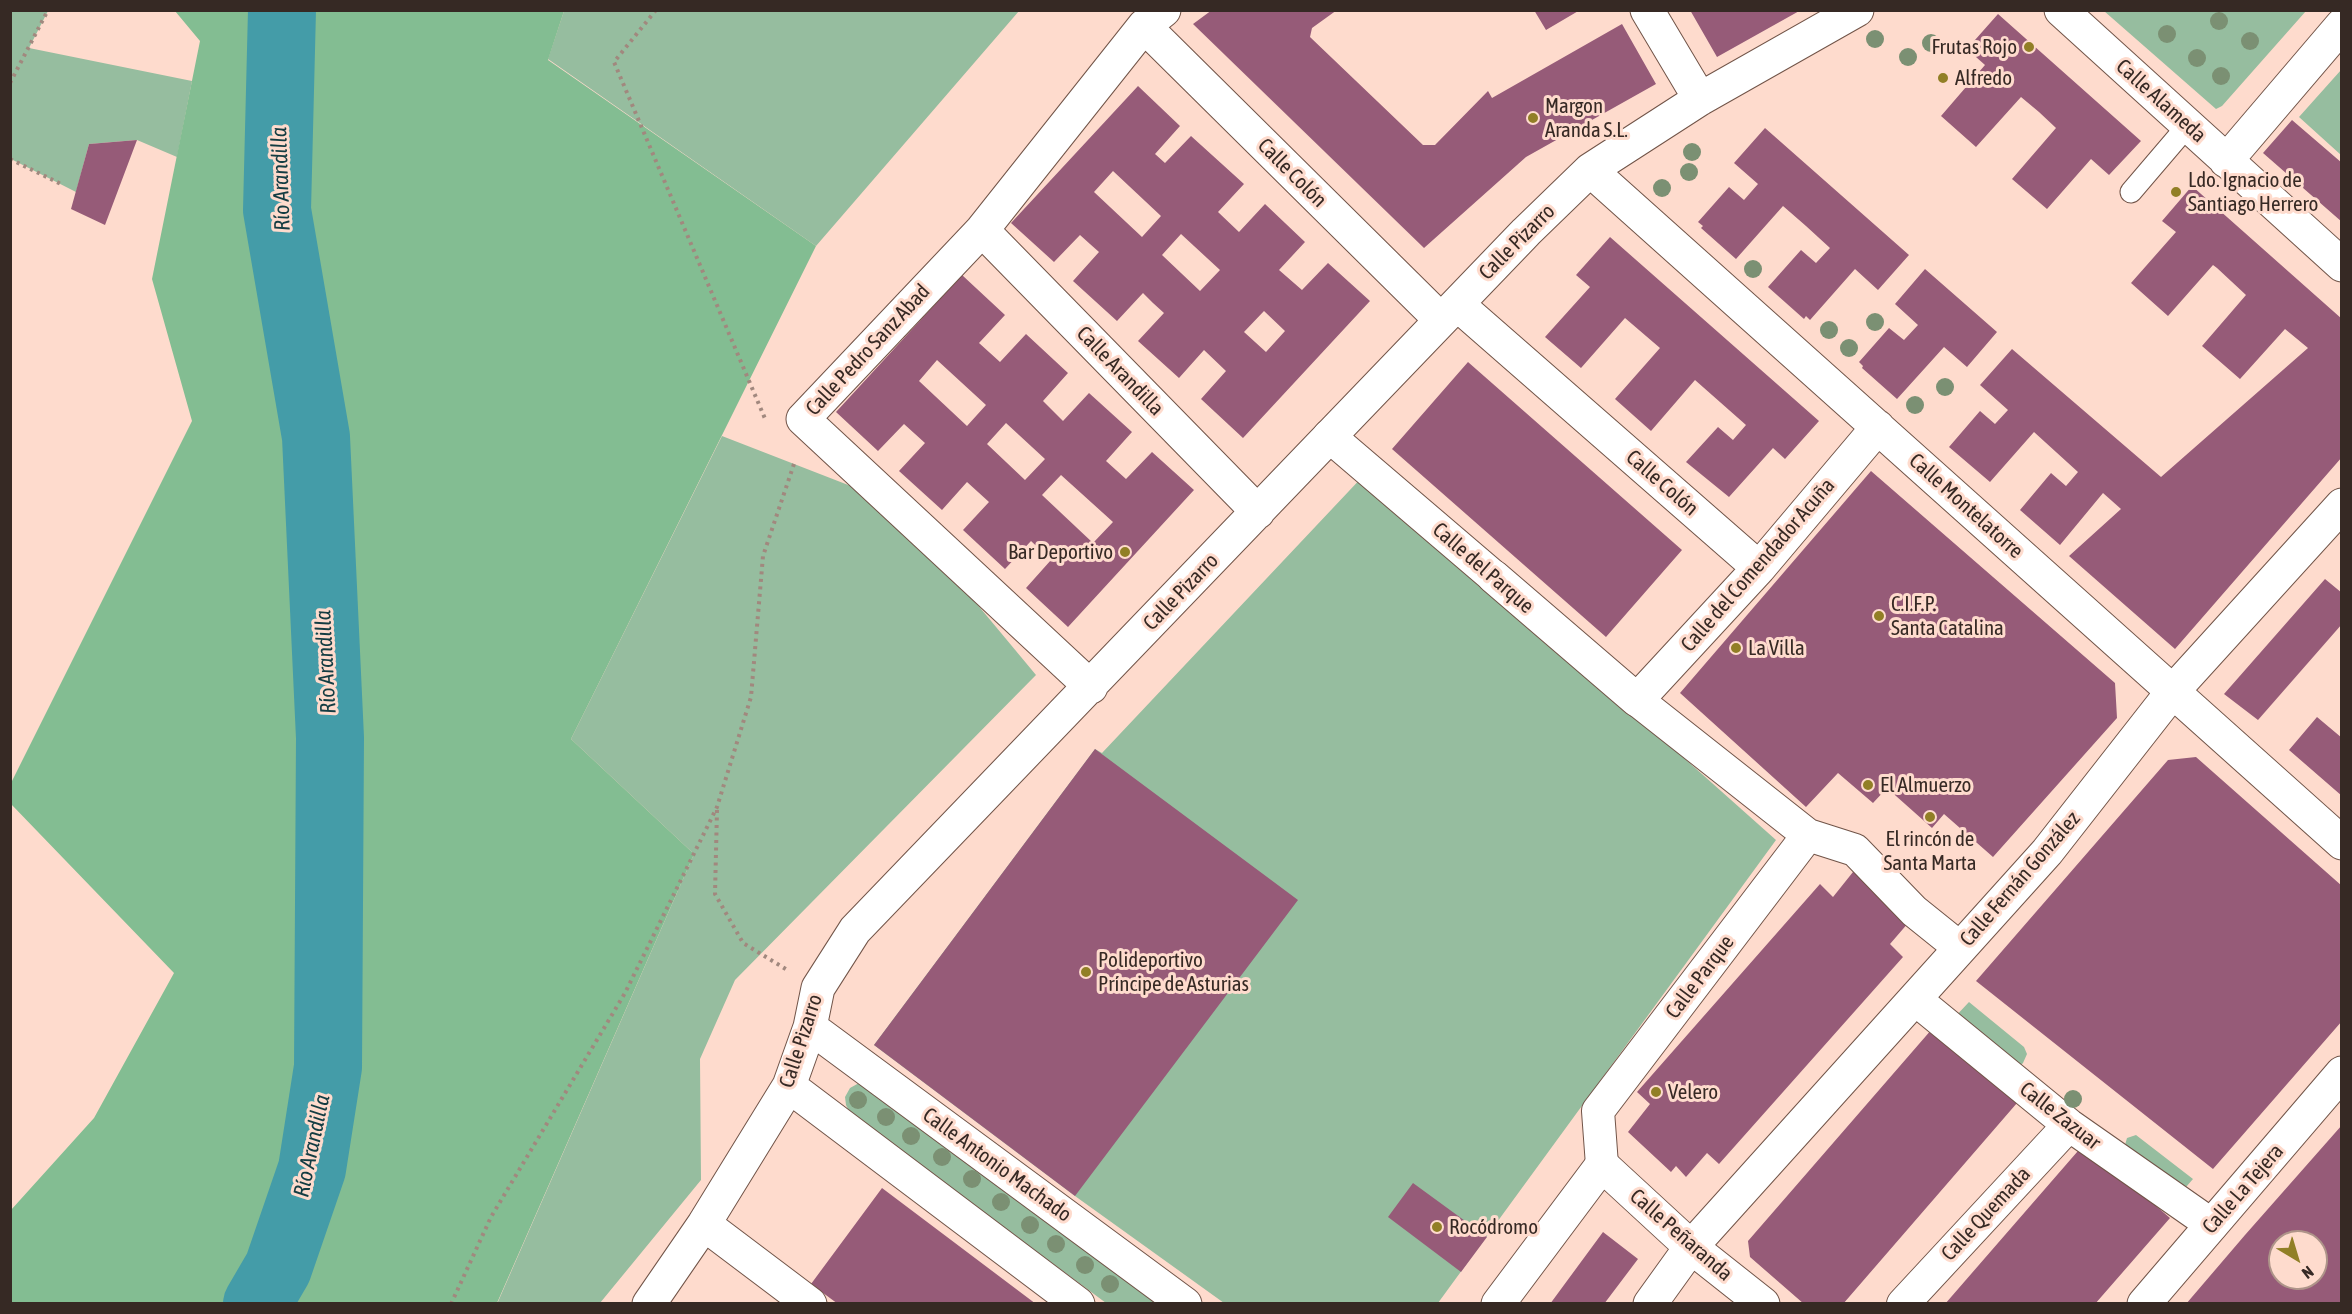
<!DOCTYPE html>
<meta charset="utf-8">
<style>
body{margin:0}
#map{position:relative;width:2352px;height:1314px;overflow:hidden;background:#fedbcd;font-family:"Asap Condensed",sans-serif}
canvas{display:block}
.frame{position:absolute;inset:0;border:12px solid #362924;pointer-events:none}
.north{position:absolute;left:2268px;top:1230px;width:60px;height:60px;box-sizing:border-box;background:#fedbcd;border:2px solid #ae9489;border-radius:50%;rotate:142deg;font-size:16px;font-weight:700;line-height:24px;text-align:center;color:#362924}
.north::after{content:'';display:block;margin:auto;width:21px;height:27px;background:#917f26;clip-path:polygon(50% 0,100% 100%,50% 72%,0 100%)}
</style>
<div id="map">
<canvas width="2352" height="1314"></canvas>
<div class="frame"></div>
<div class="north">N</div>
</div>
<script>
const g = document.querySelector('canvas').getContext('2d');
g.lineJoin = 'round';
function paint(path, color) { g.fillStyle = color; g.fill(path, 'evenodd'); }
const shape = rows => new Path2D(rows.map(r => 'M' + r).join(''));
function strokePath(path, color, width, dash) { g.strokeStyle = color; g.lineWidth = width; g.lineCap = dash ? 'butt' : 'round'; g.setLineDash(dash || []); g.stroke(path); }
function label(font, color, halo, rows, align = 'center') {
  g.font = font + ' "Asap Condensed",sans-serif'; g.lineWidth = 6; g.setLineDash([]); g.textBaseline = 'middle'; g.strokeStyle = halo; g.fillStyle = color; for (const [text, x, y, turn = 0] of rows) {
    g.save(); g.translate(x, y); g.rotate((+turn || 0) * Math.PI / 180); g.textAlign = isNaN(turn) ? turn : align; if (halo) g.strokeText(text, 0, 0); g.fillText(text, 0, 0); g.restore();
  }
}
paint(shape([
 [10,11,48,11,29,48,192,81,177,157,137,140,89,144,76,192,11,159],
 [564,11,1019,11,816,246,548,59],
 [2104,11,2306,11,2222,106,2216,109],
 [2341,70,2341,155,2299,117],
 [722,436,892,502,1036,675,735,980,700,1059,701,1180,600,1303,497,1304,694,854,571,739],
 [1365,474,1776,840,1438,1303,1224,1303,1075,1196,874,1045,1095,749,1102,753],
 [1969,1002,2024,1047,2027,1054,2023,1063,2020,1066,1953,1019],
 [859,1083,1163,1303,1106,1303,850,1113,846,1105,845,1097,850,1088],
 [2136,1135,2193,1179,2179,1195,2125,1145,2127,1138]
]), '#96bd9f');
paint(shape([
 [175,11,564,11,548,60,816,246,571,739,694,854,497,1303,11,1303,11,1210,94,1118,174,973,11,804,10,785,192,421,152,279,200,41]
]), '#83bd92');
strokePath(shape([
 [257,1304,278,1268,312,1169,328,1067,330,738,316,437,277,210,282,10]
]), '#449ca8', 68);
paint(shape([
 [1212,10,1337,10,1312,28,1310,37,1423,145,1435,145,1488,91,1492,98,1622,24,1656,84,1526,157,1424,248,1193,24],
 [1534,10,1580,10,1546,30],
 [1690,10,1801,10,1717,57],
 [1998,14,2141,141,2109,175,2091,159,2047,209,2012,179,2056,128,2039,112,2021,97,1976,147,1941,116,1985,65,1967,49],
 [1138,86,1180,126,1155,154,1165,163,1191,136,1244,184,1218,212,1239,232,1265,204,1305,242,1279,270,1302,290,1328,263,1370,301,1243,438,1201,399,1226,371,1204,350,1179,378,1138,341,1164,313,1153,303,1143,293,1117,321,1073,281,1099,252,1090,244,1080,235,1054,262,1011,223],
 [1113,171,1161,216,1142,237,1094,192],
 [1181,234,1220,270,1200,291,1162,255],
 [1264,311,1285,331,1266,352,1244,332],
 [2292,120,2342,163,2342,222,2263,153],
 [1765,128,1909,255,1878,290,1855,269,1810,320,1806,316,1804,319,1768,287,1801,250,1816,263,1830,248,1806,226,1783,206,1736,259,1701,228,1703,226,1698,222,1729,187,1744,200,1758,184,1734,163],
 [137,140,105,225,71,209,89,144],
 [2192,186,2342,319,2342,457,2175,649,2069,556,2121,509,2103,493,2060,545,2020,510,2051,473,2066,486,2078,472,2034,432,1990,482,1949,447,1980,411,1995,424,2008,410,1980,385,2012,349,2161,477,2308,348,2285,329,2240,379,2202,346,2246,295,2217,268,2213,265,2168,316,2131,283,2176,232,2162,221],
 [1610,237,1819,421,1785,459,1773,448,1729,497,1686,462,1718,427,1733,440,1746,425,1695,380,1651,431,1615,399,1660,348,1625,318,1581,368,1545,337,1590,287,1576,275],
 [1925,269,1997,332,1967,367,1944,347,1897,399,1862,368,1863,366,1859,362,1889,328,1904,340,1918,325,1895,304],
 [962,275,1005,315,979,343,1000,362,1026,334,1068,373,1043,401,1063,421,1089,393,1132,432,1106,461,1126,479,1152,452,1194,490,1068,627,1026,588,1051,560,1031,541,1005,569,963,530,989,502,967,482,942,510,899,471,925,443,904,424,878,451,836,412],
 [937,360,986,405,967,426,919,381],
 [1006,423,1045,459,1025,480,987,444],
 [1061,475,1113,522,1093,543,1042,495],
 [1468,362,1682,550,1606,637,1392,449],
 [1871,471,2115,683,2117,718,1993,857,1944,814,1932,828,1887,788,1873,803,1838,773,1806,807,1680,693],
 [2325,579,2342,593,2342,624,2258,720,2224,694],
 [2317,717,2342,738,2342,796,2289,750],
 [1095,749,1298,900,1075,1196,874,1045],
 [2196,757,2342,886,2342,1021,2213,1169,1976,981,2168,760],
 [1857,867,1909,922,1890,944,1903,957,1719,1164,1707,1153,1686,1177,1676,1166,1671,1172,1628,1132,1650,1104,1637,1092,1820,884,1833,897],
 [1932,1029,2017,1103,1843,1304,1804,1304,1750,1257,1748,1241],
 [2342,1125,2342,1304,2186,1304,2245,1235],
 [2280,1242,2316,1242,2316,1278,2280,1278],
 [2084,1144,2170,1218,2095,1304,1945,1304],
 [1413,1183,1487,1237,1461,1272,1388,1217],
 [882,1188,1036,1304,838,1304,811,1284],
 [1603,1232,1638,1259,1604,1304,1550,1304]
]), '#965b78');
const service = shape([
 [2131,192,2189,124]
]);
const pedestrian = shape([
 [1329,436,1494,577],
 [1808,835,1855,850,1914,911,1960,948],
 [1915,999,2069,1125,2212,1225],
 [1602,1165,1598,1111,1808,835,1637,700],
 [1903,1304,2069,1125]
]);
const minor = shape([
 [1647,10,1700,99],
 [2061,10,2342,265],
 [1144,26,1441,320],
 [2226,161,2342,25],
 [1590,170,2342,843],
 [982,230,1258,512],
 [1457,304,1759,568],
 [1494,577,1637,700,1759,568,1878,427],
 [1091,687,803,419,982,230,1144,26,1164,10],
 [810,1027,1185,1304],
 [789,1086,1078,1304],
 [704,1224,810,1304],
 [649,1304,704,1224,789,1086,810,1027,818,988,855,930,1526,232,1590,170,1700,99,1857,10],
 [1498,1304,1602,1165,1691,1247,1763,1304],
 [1650,1304,1691,1247,2047,852,2173,691,2342,505],
 [2144,1304,2342,1073]
]);
strokePath(service, '#715448', 23);
strokePath(pedestrian, '#715448', 34);
strokePath(minor, '#715448', 35);
strokePath(shape([
 [656,10,614,62,766,421],
 [10,83,48,10],
 [10,159,63,185],
 [717,810,715,894,743,943,789,971],
 [451,1304,491,1217,625,993,717,807,751,697,763,556,795,461]
]), '#a1887e', 4, [3, 4.5]);
strokePath(service, '#fff', 21);
strokePath(pedestrian, '#fff', 32);
strokePath(minor, '#fff', 33);
g.fillStyle = '#7b9073';
for (const [x, y] of [
 [2219,21],
 [2167,34],
 [1875,39],
 [2250,41],
 [1931,43],
 [1908,57],
 [2197,58],
 [2221,76],
 [1692,152],
 [1689,172],
 [1662,188],
 [1753,269],
 [1875,322],
 [1829,330],
 [1849,348],
 [1945,387],
 [1915,405],
 [2073,1099],
 [858,1100],
 [886,1117],
 [911,1136],
 [942,1157],
 [972,1179],
 [1001,1202],
 [1030,1225],
 [1056,1244],
 [1085,1265],
 [1110,1284]
]) { g.beginPath(); g.arc(x, y, 9, 0, 2 * Math.PI); g.fill(); }
for (const [x, y, r, color] of [
 [2029,47,6,"#917f26"],
 [1943,78,6,"#917f26"],
 [1533,118,6,"#917f26"],
 [2176,192,6,"#917f26"],
 [1125,552,6,"#917f26"],
 [1879,616,6,"#917f26"],
 [1736,648,6,"#917f26"],
 [1868,785,6,"#917f26"],
 [1930,817,6,"#917f26"],
 [1086,972,6,"#917f26"],
 [1656,1092,6,"#917f26"],
 [1437,1227,6,"#917f26"]
]) { const dot = new Path2D(); dot.arc(x, y, r, 0, 2 * Math.PI); g.fillStyle = color; g.fill(dot); strokePath(dot, '#fedbcd', 2); }
label('21px', '#362924', '#fedbcd', [
 ["Frutas Rojo",2017,47,"right"],
 ["Alfredo",1955,78],
 ["Margon",1545,106],
 ["Aranda S.L.",1545,130],
 ["Ldo. Ignacio de",2188,180],
 ["Santiago Herrero",2188,204],
 ["Bar Deportivo",1113,552,"right"],
 ["C.I.F.P.",1891,604],
 ["Santa Catalina",1891,628],
 ["La Villa",1748,648],
 ["El Almuerzo",1880,785],
 ["El rincón de",1930,839,"center"],
 ["Santa Marta",1930,863,"center"],
 ["Polideportivo",1098,960],
 ["Príncipe de Asturias",1098,984],
 ["Velero",1668,1092],
 ["Rocódromo",1449,1227]
], 'left');
label('21px', '#362924', '#fedbcd', [
 ["Calle Alameda",2161,101,42],
 ["Calle Colón",1292,173,45],
 ["Calle Pizarro",1517,242,-45],
 ["Calle Pedro Sanz Abad",868,350,-47],
 ["Calle Arandilla",1120,371,46],
 ["Calle Colón",1662,483,41],
 ["Calle Montelatorre",1966,506,42],
 ["Calle del Comendador Acuña",1758,565,-49],
 ["Calle del Parque",1483,568,41],
 ["Calle Pizarro",1181,592,-46],
 ["Calle Fernán González",2020,879,-49],
 ["Calle Parque",1700,977,-53],
 ["Calle Pizarro",801,1041,-72],
 ["Calle Zazuar",2060,1116,38],
 ["Calle Antonio Machado",997,1165,36],
 ["Calle La Tejera",2243,1189,-49],
 ["Calle Quemada",1986,1214,-47],
 ["Calle Peñaranda",1681,1235,41]
]);
label('italic 22px', '#133c42', '#fedbcd', [
 ["Río Arandilla",281,179,-92],
 ["Río Arandilla",326,662,-93],
 ["Río Arandilla",312,1146,-78]
]);
</script>
